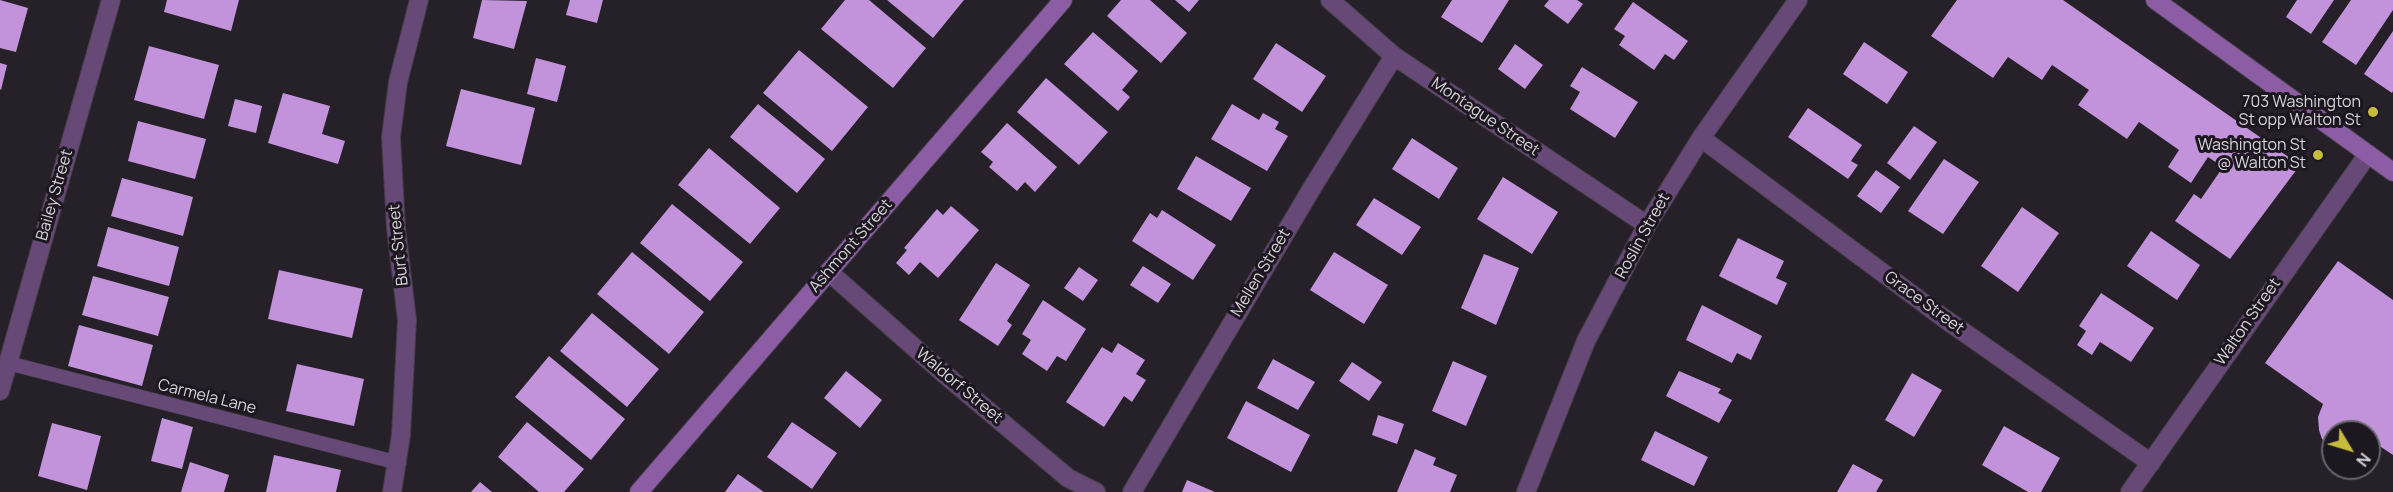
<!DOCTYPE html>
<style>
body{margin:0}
#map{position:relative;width:2393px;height:492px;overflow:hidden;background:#262129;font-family:Manrope,sans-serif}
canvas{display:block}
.north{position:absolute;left:2321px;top:420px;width:60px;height:60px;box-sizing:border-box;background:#1d1720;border:2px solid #68636b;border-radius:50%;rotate:128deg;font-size:16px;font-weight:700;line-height:24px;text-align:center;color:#d8d5db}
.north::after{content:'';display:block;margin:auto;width:21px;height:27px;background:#c8bb3b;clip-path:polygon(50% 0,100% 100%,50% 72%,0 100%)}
</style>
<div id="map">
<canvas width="2393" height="492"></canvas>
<div class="north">N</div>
</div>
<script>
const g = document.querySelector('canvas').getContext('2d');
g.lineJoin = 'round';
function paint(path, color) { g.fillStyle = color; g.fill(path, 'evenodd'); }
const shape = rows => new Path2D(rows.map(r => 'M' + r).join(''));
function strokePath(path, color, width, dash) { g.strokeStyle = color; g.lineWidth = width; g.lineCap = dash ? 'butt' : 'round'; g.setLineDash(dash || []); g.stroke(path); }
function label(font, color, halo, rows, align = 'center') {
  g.font = font + ' Manrope,sans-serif'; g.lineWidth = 6; g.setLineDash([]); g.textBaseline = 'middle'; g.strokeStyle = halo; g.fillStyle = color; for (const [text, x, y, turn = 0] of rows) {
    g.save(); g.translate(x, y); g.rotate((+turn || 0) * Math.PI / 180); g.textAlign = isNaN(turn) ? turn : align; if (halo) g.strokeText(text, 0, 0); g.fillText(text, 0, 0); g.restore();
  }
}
paint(shape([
 [0,0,28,8,16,52,0,48],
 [167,0,239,0,231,31,164,12],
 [482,0,527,1,514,49,473,38],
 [570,0,603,0,597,23,566,15],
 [845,0,869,0,926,48,893,88,821,29],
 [887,0,964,0,933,38],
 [1121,0,1150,0,1187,33,1161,63,1107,16],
 [1175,0,1199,0,1189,12],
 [1452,0,1509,0,1482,43,1441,17],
 [1549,0,1577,0,1583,4,1568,24,1544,6],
 [1957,0,2063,0,2300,165,2230,259,2175,221,2194,194,2201,199,2223,167,2208,157,2191,183,2168,167,2179,150,2139,122,2127,139,2078,105,2089,90,2052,65,2042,80,2008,57,1993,78,1931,36],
 [2297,0,2334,0,2311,34,2286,17],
 [2351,0,2393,0,2393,10,2356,65,2322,42],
 [1633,2,1688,41,1674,60,1665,54,1654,70,1619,45,1625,36,1614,29],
 [2393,31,2393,91,2392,93,2364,74],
 [1093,32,1138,71,1122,90,1130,97,1118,111,1064,64],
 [1864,42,1908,72,1887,104,1843,74],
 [1276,43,1326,76,1302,112,1253,79],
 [1515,44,1543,65,1525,89,1498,69],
 [149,46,219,65,204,119,134,100],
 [799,50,868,107,832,151,763,93],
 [536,58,566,66,557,102,527,94],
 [0,63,7,65,1,90,0,89],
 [1582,67,1638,102,1615,138,1570,109,1580,92,1570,86],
 [1046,78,1108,132,1079,165,1017,112],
 [461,89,535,108,521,165,446,146],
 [283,93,330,106,322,134,345,141,338,164,268,143],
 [235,99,262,106,256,133,228,126],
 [758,104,825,159,797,193,730,137],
 [1232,104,1259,120,1263,113,1279,122,1275,129,1288,136,1267,171,1211,139],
 [1808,108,1862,145,1851,161,1858,165,1848,179,1788,137],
 [138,121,206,139,195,179,128,161],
 [1007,123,1057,167,1035,192,1025,182,1017,191,989,167,993,162,981,152],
 [1914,126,1937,142,1910,180,1887,163],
 [1412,138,1458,168,1439,199,1392,169],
 [709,148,780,208,750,244,678,185],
 [1196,156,1251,188,1231,221,1177,189],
 [1944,159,1979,182,1943,234,1908,211],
 [1876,170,1900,187,1881,213,1857,196],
 [1503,177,1558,212,1532,254,1477,219],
 [122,178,193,197,183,236,111,216],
 [1374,198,1421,227,1402,255,1356,225],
 [672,204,743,262,710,301,640,243],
 [951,206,979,230,938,278,920,262,909,275,896,263,907,250,904,248,937,209,943,215],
 [2022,207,2059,233,2018,292,1981,266],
 [1162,210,1216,245,1193,280,1132,241,1150,213,1157,218],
 [108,227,179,247,169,286,97,266],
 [2151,231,2200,265,2177,300,2127,266],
 [1738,238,1784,261,1776,278,1787,283,1777,305,1719,276],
 [632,252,704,312,669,354,597,294],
 [1334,252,1388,285,1364,324,1310,290],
 [1484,254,1519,268,1496,325,1461,308],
 [2338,261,2393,300,2393,455,2369,439,2369,432,2360,432,2349,424,2343,432,2333,432,2332,448,2322,439,2319,430,2318,417,2323,404,2265,363],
 [996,263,1030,285,1007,321,1012,325,998,346,959,320],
 [1143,266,1171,284,1158,303,1130,285],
 [1079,267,1098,280,1083,301,1064,288],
 [279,270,363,289,352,338,268,319],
 [93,276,169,297,158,336,82,315],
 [2101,293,2154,328,2131,362,2100,342,2092,355,2077,345,2086,331,2079,326],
 [1043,300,1086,329,1066,361,1057,356,1047,371,1022,354,1031,340,1022,334],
 [1702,305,1762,336,1751,360,1737,353,1732,363,1686,340],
 [592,313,659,369,627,407,560,351],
 [79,325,153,345,142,386,68,366],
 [1118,343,1145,360,1136,374,1146,380,1132,402,1124,396,1104,427,1066,402,1102,347,1112,353],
 [549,356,625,419,591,460,515,397],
 [1273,359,1315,382,1298,410,1257,388],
 [1453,361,1487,376,1466,426,1432,411],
 [1352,362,1382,382,1369,401,1339,381],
 [297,364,364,379,354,426,286,411],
 [846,371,882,400,860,428,824,398],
 [1679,371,1721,389,1718,393,1732,400,1719,423,1666,396],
 [1912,373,1942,390,1914,437,1885,420],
 [1246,401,1310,435,1291,472,1227,438],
 [1378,415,1404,424,1397,444,1372,435],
 [162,418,193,427,182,469,151,461],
 [527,422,584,469,564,492,539,492,498,457],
 [792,422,837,453,812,489,767,457],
 [52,423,101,436,87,490,38,476],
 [2004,426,2060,458,2041,492,2028,492,1982,465],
 [1655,431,1708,457,1694,486,1641,460],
 [1415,449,1436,458,1433,465,1457,475,1450,492,1397,492],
 [274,455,341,470,336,492,266,492],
 [190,462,229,475,224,492,181,492],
 [1853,464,1883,480,1876,492,1837,492],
 [738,474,764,492,725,492],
 [1187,480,1215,492,1182,492],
 [480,482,492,492,471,492]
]), '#c293db');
const lane = shape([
 [8,363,399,463]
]);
const street = shape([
 [1330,0,1394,56,1647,225],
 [1701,138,1945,319,2151,463],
 [829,272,942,372,1068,478,1096,492],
 [0,391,111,0],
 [392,492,401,435,407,320,396,228,391,137,398,82,419,0],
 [1132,492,1312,188,1394,56],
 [1526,492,1586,341,1647,225,1701,138,1798,0],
 [2130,492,2368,154]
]);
const secondary = shape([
 [2155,0,2393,172],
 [639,492,1063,0]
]);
strokePath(lane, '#423e45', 15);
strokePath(street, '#423e45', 20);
strokePath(secondary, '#423e45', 20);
strokePath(lane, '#664976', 14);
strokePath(street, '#664976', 18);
strokePath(secondary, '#8c5da5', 18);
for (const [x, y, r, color] of [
 [2373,112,6,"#c8bb3b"],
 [2318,155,6,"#c8bb3b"]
]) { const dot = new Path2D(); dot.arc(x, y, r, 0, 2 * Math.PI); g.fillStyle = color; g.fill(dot); strokePath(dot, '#1d1720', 2); }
label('16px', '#d8d5db', '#1d1720', [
 ["703 Washington",2361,103],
 ["St opp Walton St",2361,121],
 ["Washington St",2306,146],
 ["@ Walton St",2306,164]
], 'right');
label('16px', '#d8d5db', '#1d1720', [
 ["Montague Street",1485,117,34],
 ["Bailey Street",55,195,-74],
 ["Roslin Street",1643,236,-61],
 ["Burt Street",399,245,-96],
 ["Ashmont Street",851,246,-49],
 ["Mellen Street",1261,273,-59],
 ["Grace Street",1924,303,36],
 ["Walton Street",2248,322,-55],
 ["Waldorf Street",959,386,40],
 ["Carmela Lane",207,397,14]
]);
</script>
